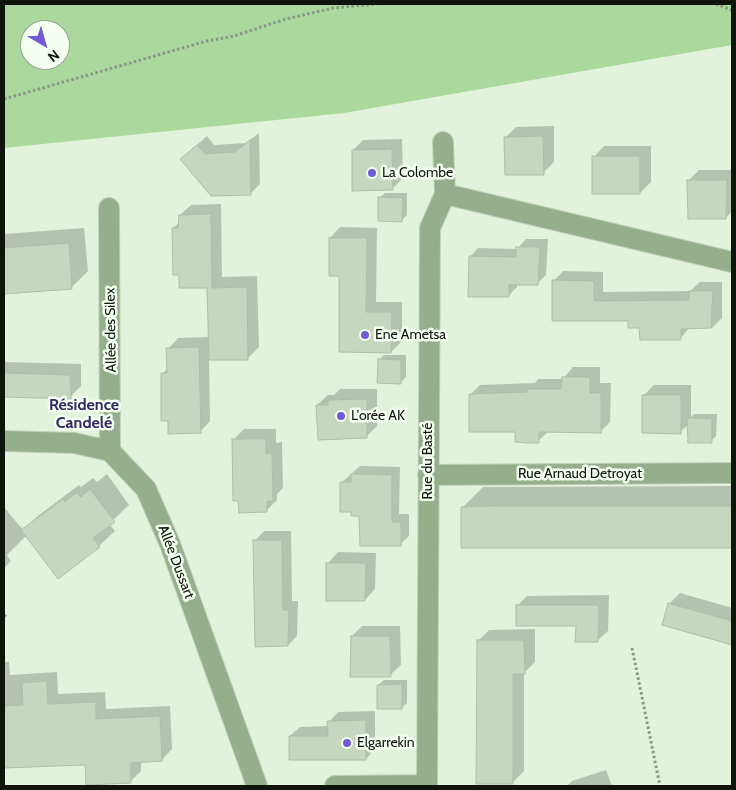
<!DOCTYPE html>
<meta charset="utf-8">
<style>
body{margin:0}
#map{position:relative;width:736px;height:790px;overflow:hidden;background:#e1f4db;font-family:Cabin,sans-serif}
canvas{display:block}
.frame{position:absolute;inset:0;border:5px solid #0f150d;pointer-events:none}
.north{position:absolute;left:20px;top:20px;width:50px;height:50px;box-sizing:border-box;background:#f3ffef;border:1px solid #98a195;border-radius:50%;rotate:142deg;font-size:14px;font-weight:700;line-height:20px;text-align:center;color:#0f150d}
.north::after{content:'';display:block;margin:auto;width:18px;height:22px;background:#715ad4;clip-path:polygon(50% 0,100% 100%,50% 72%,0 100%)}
</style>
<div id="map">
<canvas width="736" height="790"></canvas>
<div class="frame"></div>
<div class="north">N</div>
</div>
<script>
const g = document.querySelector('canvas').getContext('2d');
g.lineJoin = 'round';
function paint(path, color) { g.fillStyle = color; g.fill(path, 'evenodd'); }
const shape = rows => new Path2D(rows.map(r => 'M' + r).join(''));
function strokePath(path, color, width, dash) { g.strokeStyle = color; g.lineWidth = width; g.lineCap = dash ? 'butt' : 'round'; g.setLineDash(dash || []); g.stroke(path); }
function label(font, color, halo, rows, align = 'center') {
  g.font = font + ' Cabin,sans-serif'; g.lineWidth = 5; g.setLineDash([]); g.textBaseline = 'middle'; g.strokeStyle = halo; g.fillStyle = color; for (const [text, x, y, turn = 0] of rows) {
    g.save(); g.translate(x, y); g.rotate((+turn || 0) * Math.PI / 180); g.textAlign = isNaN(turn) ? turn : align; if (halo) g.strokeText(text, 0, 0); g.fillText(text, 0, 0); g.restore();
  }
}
paint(shape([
 [4,4,732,4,732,45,344,113,4,148],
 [30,30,60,30,60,60,30,60]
]), '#abd89d');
paint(shape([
 [554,126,554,162,543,173,505,138,516,127],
 [259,133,260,184,251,193,191,150,207,136,214,145,246,143],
 [402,139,403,178,393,188,353,150,363,140],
 [604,146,651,146,651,182,640,193,594,157],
 [699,170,732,170,732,211,726,218,688,181],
 [385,193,407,193,407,215,402,220,380,198],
 [221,204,222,277,257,276,259,347,248,358,209,359,210,421,200,432,169,419,162,374,168,368,168,349,178,338,210,337,209,287,173,228,180,222,180,215,191,205],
 [340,227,377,228,376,302,402,302,402,341,391,352,341,275,330,238],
 [84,228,88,271,72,287,4,293,4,234],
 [526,239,548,239,546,275,538,283,517,283,517,287,508,296,470,257,478,248,517,249],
 [563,271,603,272,603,292,690,291,700,282,722,282,722,318,712,328,690,327,680,339,641,327,554,281],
 [384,355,406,355,406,377,401,382,379,360],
 [4,362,81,364,81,386,70,397,4,395],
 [573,367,600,367,600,383,611,383,610,422,600,432,549,431,538,441,516,431,470,395,480,385,535,383,538,379,563,379],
 [654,385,691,385,691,417,694,414,717,414,716,436,711,441,689,424,680,432,644,395],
 [340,389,377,389,377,426,366,437,317,405,328,395,334,395],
 [244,429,276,429,276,443,282,442,283,488,277,494,277,500,266,511,233,440],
 [360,466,400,467,399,514,409,514,409,536,400,544,361,514,341,483],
 [107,474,129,505,109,524,115,531,99,546,27,535,7,555,11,561,4,568,4,507,23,530,39,515,79,485,81,487,93,478,97,482],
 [732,486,732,546,462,547,463,507,483,487],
 [264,531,291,531,292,601,298,601,297,636,288,645,255,541],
 [338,552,376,553,375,589,365,600,328,563],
 [680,593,732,608,732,644,663,624,669,604],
 [609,595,608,631,597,641,577,625,517,606,527,596],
 [362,626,400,626,401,665,390,675,352,636],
 [535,629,535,662,524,673,524,771,513,782,478,641,489,630],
 [4,662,9,662,10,675,57,672,58,694,105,692,106,709,170,706,172,749,162,760,141,761,141,771,131,781,87,764,74,737,4,742],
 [384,680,407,680,407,703,401,708,378,685],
 [375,711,375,749,366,759,290,736,300,727,329,726,329,722,338,712],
 [606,770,612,786,567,786,572,781]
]), '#0003');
const building = shape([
 [543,136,544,175,505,175,504,137,543,136],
 [250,140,251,195,211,196,180,159,197,145,205,154,235,152,250,140],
 [392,149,393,190,352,191,352,150,392,149],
 [592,156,640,156,640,194,592,194,592,156],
 [687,180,727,180,726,219,688,219,687,180],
 [378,197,403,198,402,222,378,221,378,197],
 [211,214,212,288,247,287,248,360,209,360,207,288,179,288,179,275,173,275,172,228,178,228,179,215,211,214],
 [329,238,367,238,366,312,392,312,391,353,339,352,339,276,329,276,329,238],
 [69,243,72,289,4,294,4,248,69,243],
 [516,247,540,247,538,285,509,285,509,297,468,297,469,256,516,257,516,247],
 [552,280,594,281,594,301,689,300,689,291,713,291,711,328,681,329,681,340,640,340,639,328,628,328,628,321,552,321,552,280],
 [199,347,201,433,168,434,168,421,161,421,161,373,167,373,166,348,199,347],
 [378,359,401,360,401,384,377,383,378,359],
 [4,373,70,375,71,399,4,397,4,373],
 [562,377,590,377,590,393,601,393,601,433,539,432,539,443,526,443,515,442,515,432,469,432,469,394,527,392,527,389,561,389,562,377],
 [642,395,681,395,681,434,642,433,642,395],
 [367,399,367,438,318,440,316,405,328,405,328,400,367,399],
 [687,418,712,419,712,443,688,443,687,418],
 [232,439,266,439,266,453,272,453,273,501,267,501,267,512,239,513,238,501,233,501,232,439],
 [351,474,392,475,392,522,401,522,401,546,360,546,359,516,351,516,351,512,340,512,340,482,351,482,351,474],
 [90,489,115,522,93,538,100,547,58,579,21,530,63,499,65,502,77,492,81,497,90,489],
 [493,506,732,506,732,548,461,548,461,507,493,506],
 [253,540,282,540,283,610,289,610,288,646,255,647,253,540],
 [326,563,366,563,365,601,326,601,326,563],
 [668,603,732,621,732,645,662,625,668,603],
 [516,605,599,605,598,642,575,642,576,626,516,626,516,605],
 [351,636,390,636,391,677,350,677,351,636],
 [477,640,524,640,525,674,513,674,513,784,476,784,477,640],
 [47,681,48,704,96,702,96,719,160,716,162,761,131,763,131,783,86,785,85,765,4,768,4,706,23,705,22,683,47,681],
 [402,684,402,709,377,709,377,685,402,684],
 [366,720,366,760,289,760,289,736,328,736,327,721,366,720]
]);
paint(building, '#c5d8bf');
strokePath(building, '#acbea6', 1);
const minor = shape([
 [445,194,732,262],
 [109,208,110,451],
 [4,441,74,443,110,451,146,489,170,544,257,786],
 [428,475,732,473],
 [335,786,427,785],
 [427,786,430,228,445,194,443,142]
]);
strokePath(minor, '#bfd0ba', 22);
strokePath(shape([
 [716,4,732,10],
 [4,99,207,41,234,36,286,19,333,8,377,4],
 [4,615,6,617],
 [632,648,660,786]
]), '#899785', 3, [2.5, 2.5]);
strokePath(minor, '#95af8c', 20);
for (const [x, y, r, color] of [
 [372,173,5,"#715ad4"],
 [365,335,5,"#715ad4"],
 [341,416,5,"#715ad4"],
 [347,743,5,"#715ad4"]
]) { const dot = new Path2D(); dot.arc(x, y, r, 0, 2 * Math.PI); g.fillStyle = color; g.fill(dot); strokePath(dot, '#f3ffef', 2); }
label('14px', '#0f150d', '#f3ffef', [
 ["La Colombe",382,173],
 ["Ene Ametsa",375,335],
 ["L'orée AK",351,416],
 ["Elgarrekin",357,743]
], 'left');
label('14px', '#0f150d', '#f3ffef', [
 ["Allée des Silex",111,330,-91],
 ["Rue du Basté",428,461,-90],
 ["Rue Arnaud Detroyat",580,474],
 ["Allée Dussart",176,562,69]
]);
label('bold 16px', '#352a66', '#f3ffef', [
 ["Résidence",84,405],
 ["Candelé",84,423]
]);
</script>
